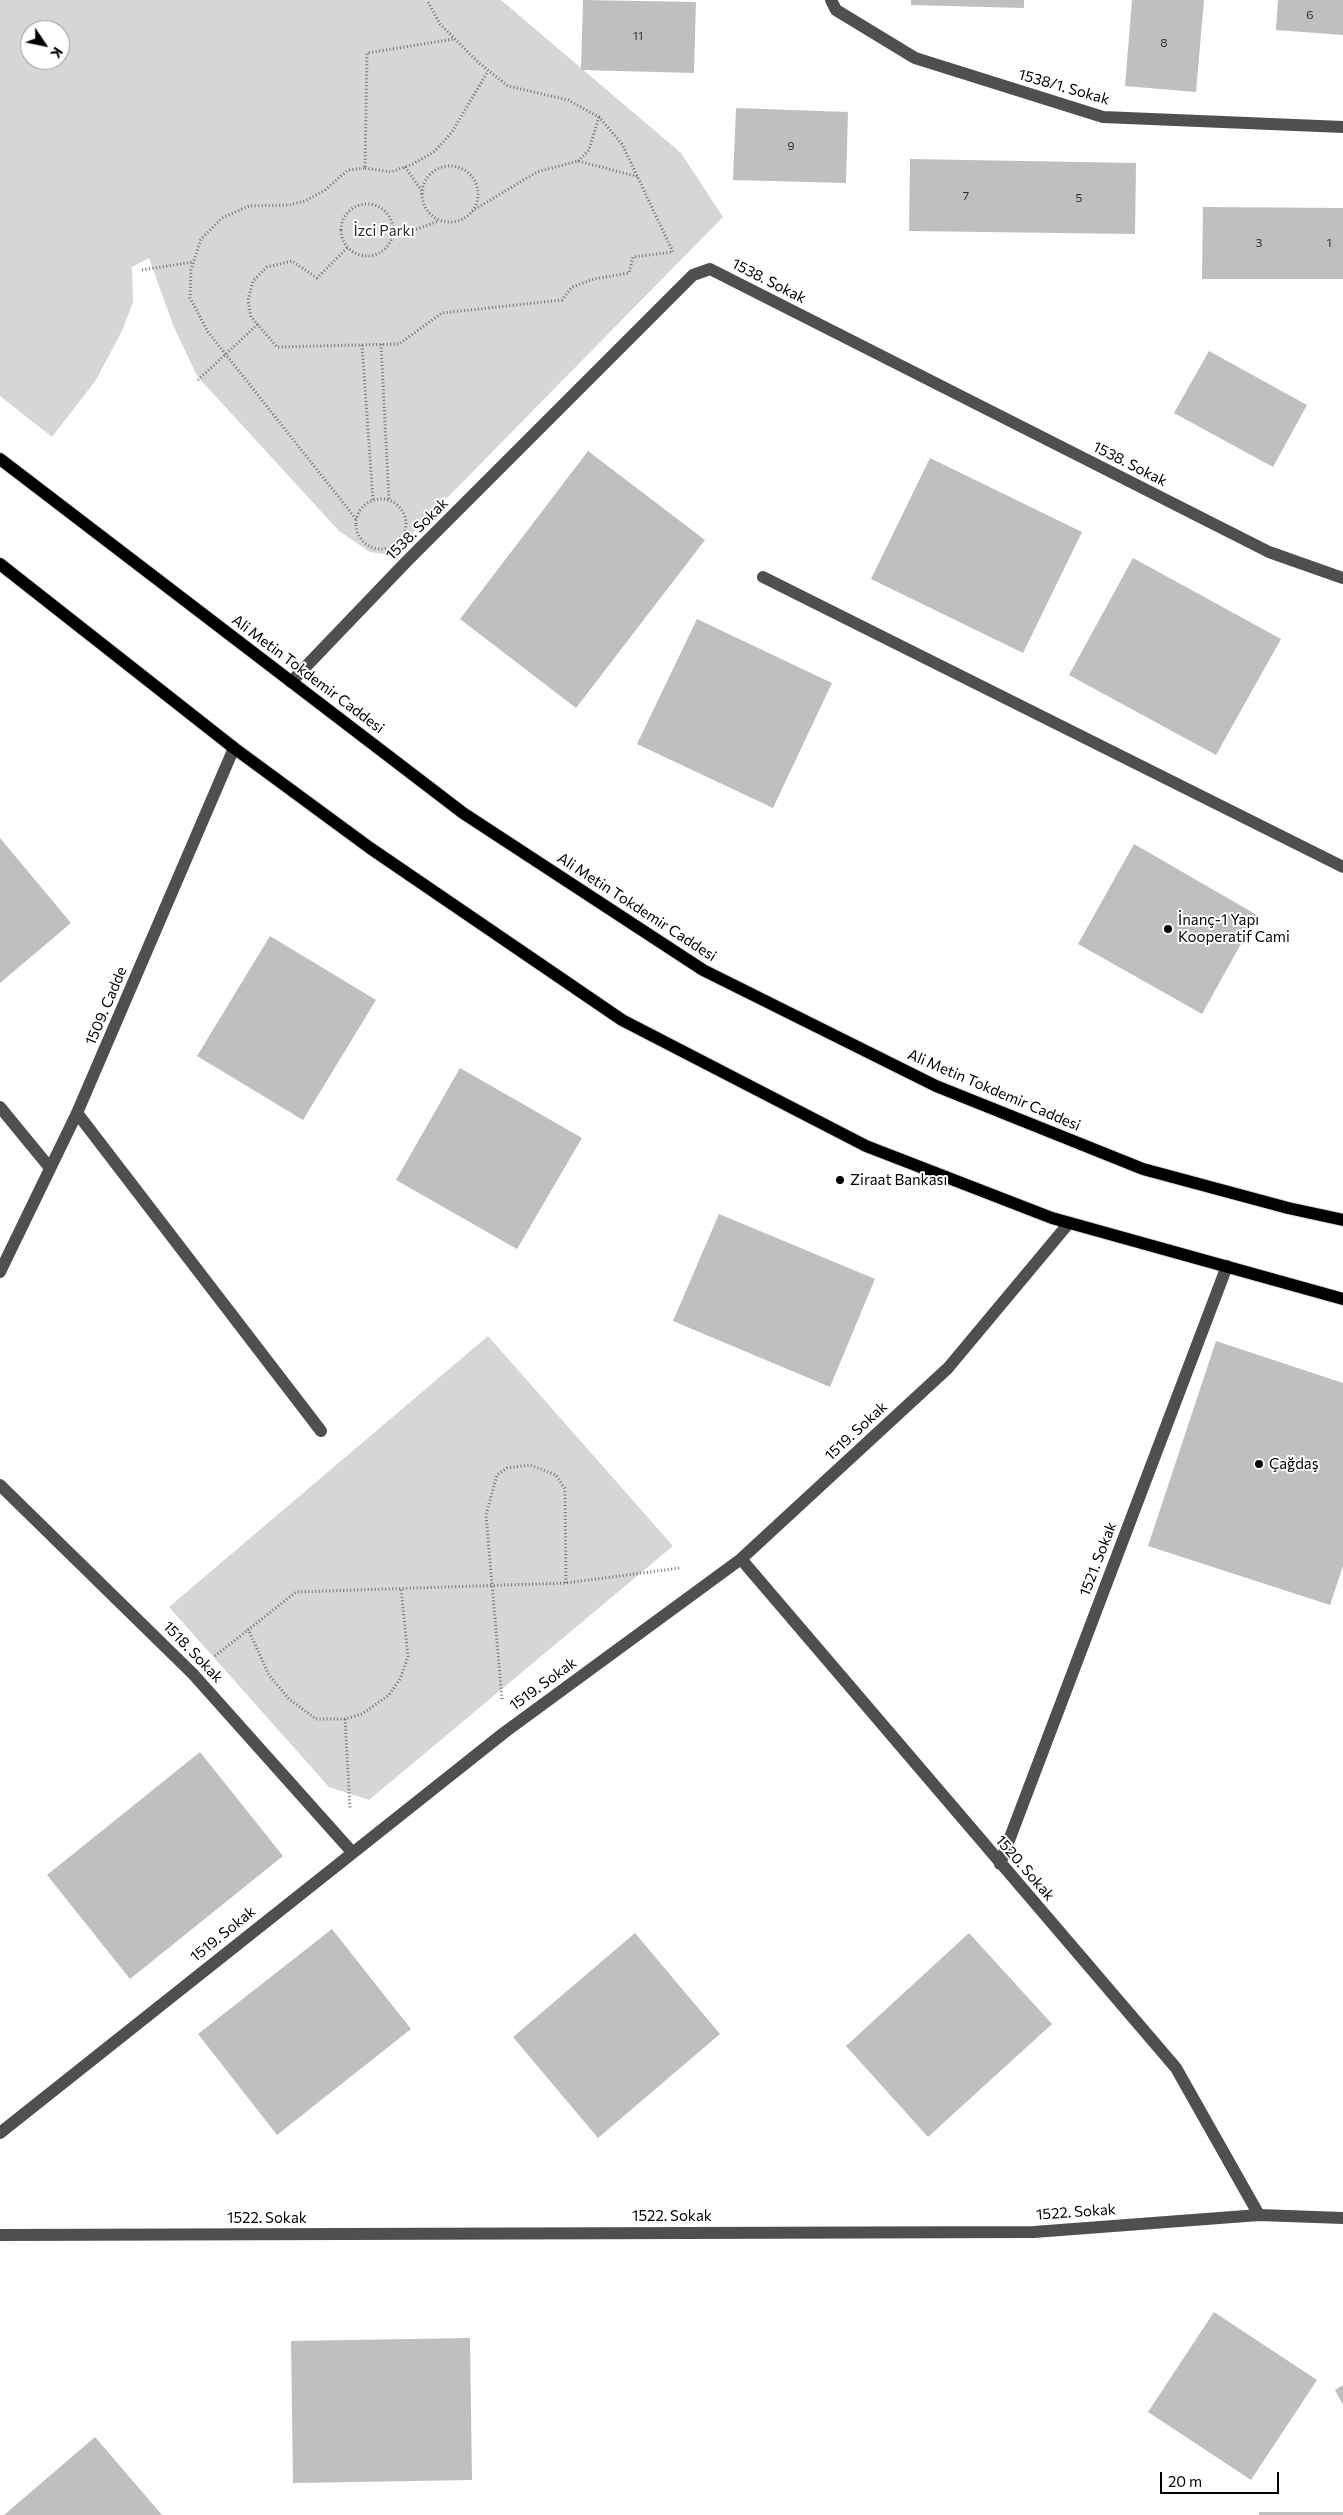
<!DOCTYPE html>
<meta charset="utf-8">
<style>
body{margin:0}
#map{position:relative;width:1343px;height:2515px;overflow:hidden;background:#fff;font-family:Commissioner,sans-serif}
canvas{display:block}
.north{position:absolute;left:20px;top:20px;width:50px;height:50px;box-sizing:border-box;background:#fff;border:1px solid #999;border-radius:50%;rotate:124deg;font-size:14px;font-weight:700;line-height:20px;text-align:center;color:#000}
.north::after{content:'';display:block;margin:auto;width:18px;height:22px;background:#000;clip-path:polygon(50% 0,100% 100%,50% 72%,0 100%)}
.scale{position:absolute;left:1160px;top:2472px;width:119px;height:22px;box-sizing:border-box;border:2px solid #000;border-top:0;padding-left:6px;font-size:15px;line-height:18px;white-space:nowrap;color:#000;-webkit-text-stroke:4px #fff;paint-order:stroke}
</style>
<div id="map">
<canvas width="1343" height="2515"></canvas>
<div class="north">K</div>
<div class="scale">20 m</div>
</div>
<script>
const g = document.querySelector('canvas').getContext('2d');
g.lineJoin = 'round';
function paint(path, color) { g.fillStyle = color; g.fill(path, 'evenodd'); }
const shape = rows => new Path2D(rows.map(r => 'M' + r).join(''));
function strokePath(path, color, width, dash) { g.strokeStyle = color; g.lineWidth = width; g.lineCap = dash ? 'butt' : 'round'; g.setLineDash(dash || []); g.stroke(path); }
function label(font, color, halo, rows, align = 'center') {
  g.font = font + ' Commissioner,sans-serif'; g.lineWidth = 4; g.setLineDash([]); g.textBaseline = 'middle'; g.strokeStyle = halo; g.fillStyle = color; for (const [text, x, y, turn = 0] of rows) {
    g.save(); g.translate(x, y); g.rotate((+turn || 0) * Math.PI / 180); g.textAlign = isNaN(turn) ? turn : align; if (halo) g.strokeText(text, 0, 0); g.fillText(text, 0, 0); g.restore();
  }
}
paint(shape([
 [0,0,501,0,681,153,723,217,391,555,370,552,339,531,197,376,173,325,149,258,132,267,133,302,122,331,96,380,52,437,0,396],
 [30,30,60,30,60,60,30,60],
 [488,1336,673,1546,369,1800,329,1787,169,1607]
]), '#d6d6d6');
paint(shape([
 [583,0,696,2,694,73,581,70],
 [911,0,1024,0,1024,8,911,5],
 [1132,0,1204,0,1196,92,1125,86],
 [1278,0,1343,0,1343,35,1276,30],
 [736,108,848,112,846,183,733,180],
 [910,159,1136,163,1135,234,909,231],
 [1203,207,1343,208,1343,279,1202,279],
 [1209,351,1307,405,1273,467,1174,413],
 [588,451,705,540,576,708,460,619],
 [930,458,1082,532,1023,653,871,579],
 [1133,558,1281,639,1216,755,1069,675],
 [697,619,832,683,773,808,637,744],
 [0,838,71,923,0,983],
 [1134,844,1257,915,1202,1014,1078,944],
 [270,936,376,1000,303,1120,197,1056],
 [460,1068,582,1138,517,1249,396,1180],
 [719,1214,875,1279,830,1387,673,1321],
 [1216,1341,1343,1383,1343,1566,1330,1605,1148,1546],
 [200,1752,283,1856,130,1979,47,1875],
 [332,1929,411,2029,277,2135,198,2034],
 [635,1933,720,2034,598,2138,513,2037],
 [969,1933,1052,2024,928,2137,846,2046],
 [1214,2312,1317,2380,1251,2480,1148,2412],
 [470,2338,472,2480,293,2483,291,2341],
 [1343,2385,1343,2405,1335,2390],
 [95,2437,162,2515,4,2515],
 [1259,2512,1343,2512,1343,2515,1259,2515]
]), '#bfbfbf');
const major = shape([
 [0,459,463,813,703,970,936,1086,1143,1169,1288,1208,1343,1220],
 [0,564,234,748,370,848,622,1020,866,1146,1052,1218,1343,1299]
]);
strokePath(major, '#dbdbdb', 14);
strokePath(shape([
 [578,161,589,150,599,117],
 '422 194a28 28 0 1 1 56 0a28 28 0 1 1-56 0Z',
 [405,167,422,191],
 [365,168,391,172,413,164,435,151,452,132,488,71],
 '341 230a26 26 0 1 1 52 0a26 26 0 1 1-52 0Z',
 [472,211,537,172,578,161,639,177],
 [393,231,403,234,439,221],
 [347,248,317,278,292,261,267,267,253,281,248,300,251,317,277,347,399,344,442,313,562,300,572,287,594,279,629,273,633,257,673,252,622,144,599,117,568,100,508,86,479,63,440,24,427,0],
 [142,270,193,262],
 [381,344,389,500],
 [362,345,373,500],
 [198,380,258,324],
 '356 524a25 25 0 1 1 50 0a25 25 0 1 1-50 0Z',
 [356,519,208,332,190,298,191,270,201,239,222,218,249,206,289,205,305,201,325,190,348,170,365,168,367,53,454,39],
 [248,1629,269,1675,289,1699,316,1719,345,1719,362,1714,389,1695,400,1679,408,1657,401,1588],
 [215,1656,296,1592,566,1583,680,1568],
 [502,1699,486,1515,497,1475,507,1468,530,1465,556,1475,565,1489,566,1583],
 [345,1719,350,1808]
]), '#717171', 3, [1, 2.5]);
strokePath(shape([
 [831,0,836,10,915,58,1103,117,1343,127],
 [763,577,1343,867],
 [291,682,407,561,693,275,710,269,1269,552,1343,578],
 [0,1107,50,1168],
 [77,1113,321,1431],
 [0,1272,77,1113,234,748],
 [0,1485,193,1674,352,1852],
 [741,1559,1176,2068,1259,2215],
 [1000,1864,1227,1266],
 [0,2133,505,1732,741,1559,948,1368,1069,1223],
 [0,2235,1034,2232,1259,2215,1343,2218]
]), '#4f4f4f', 12);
strokePath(major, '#000', 12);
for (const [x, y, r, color] of [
 [1168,929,5,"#000"],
 [840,1180,5,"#000"],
 [1259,1464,5,"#000"]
]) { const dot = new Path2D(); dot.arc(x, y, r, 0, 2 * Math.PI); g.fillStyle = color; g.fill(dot); strokePath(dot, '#fff', 2); }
label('12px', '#303030', null, [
 ["6",1310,15],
 ["11",638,36],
 ["8",1164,43],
 ["9",791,146],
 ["7",966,196],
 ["5",1079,198],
 ["3",1259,243],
 ["1",1329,243]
]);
label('15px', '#000', '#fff', [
 ["1538/1. Sokak",1064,87,16],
 ["1538. Sokak",769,281,27],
 ["1538. Sokak",1130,464,27],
 ["1538. Sokak",417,529,-45],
 ["Ali Metin Tokdemir Caddesi",308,674,37],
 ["Ali Metin Tokdemir Caddesi",637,907,33],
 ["1509. Cadde",106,1006,-67],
 ["Ali Metin Tokdemir Caddesi",994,1090,23],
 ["1519. Sokak",856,1431,-43],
 ["1521. Sokak",1098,1559,-69],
 ["1518. Sokak",193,1652,46],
 ["1519. Sokak",543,1684,-36],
 ["1520. Sokak",1025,1868,49],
 ["1519. Sokak",223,1934,-39],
 ["1522. Sokak",1076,2212,-4],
 ["1522. Sokak",672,2216],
 ["1522. Sokak",267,2218]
]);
label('15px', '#2d2d2d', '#fff', [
 ["İzci Parkı",384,231]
]);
label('15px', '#000', '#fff', [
 ["İnanç-1 Yapı",1178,920],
 ["Kooperatif Cami",1178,937],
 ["Ziraat Bankası",850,1180],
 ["Çağdaş",1269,1464]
], 'left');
</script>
